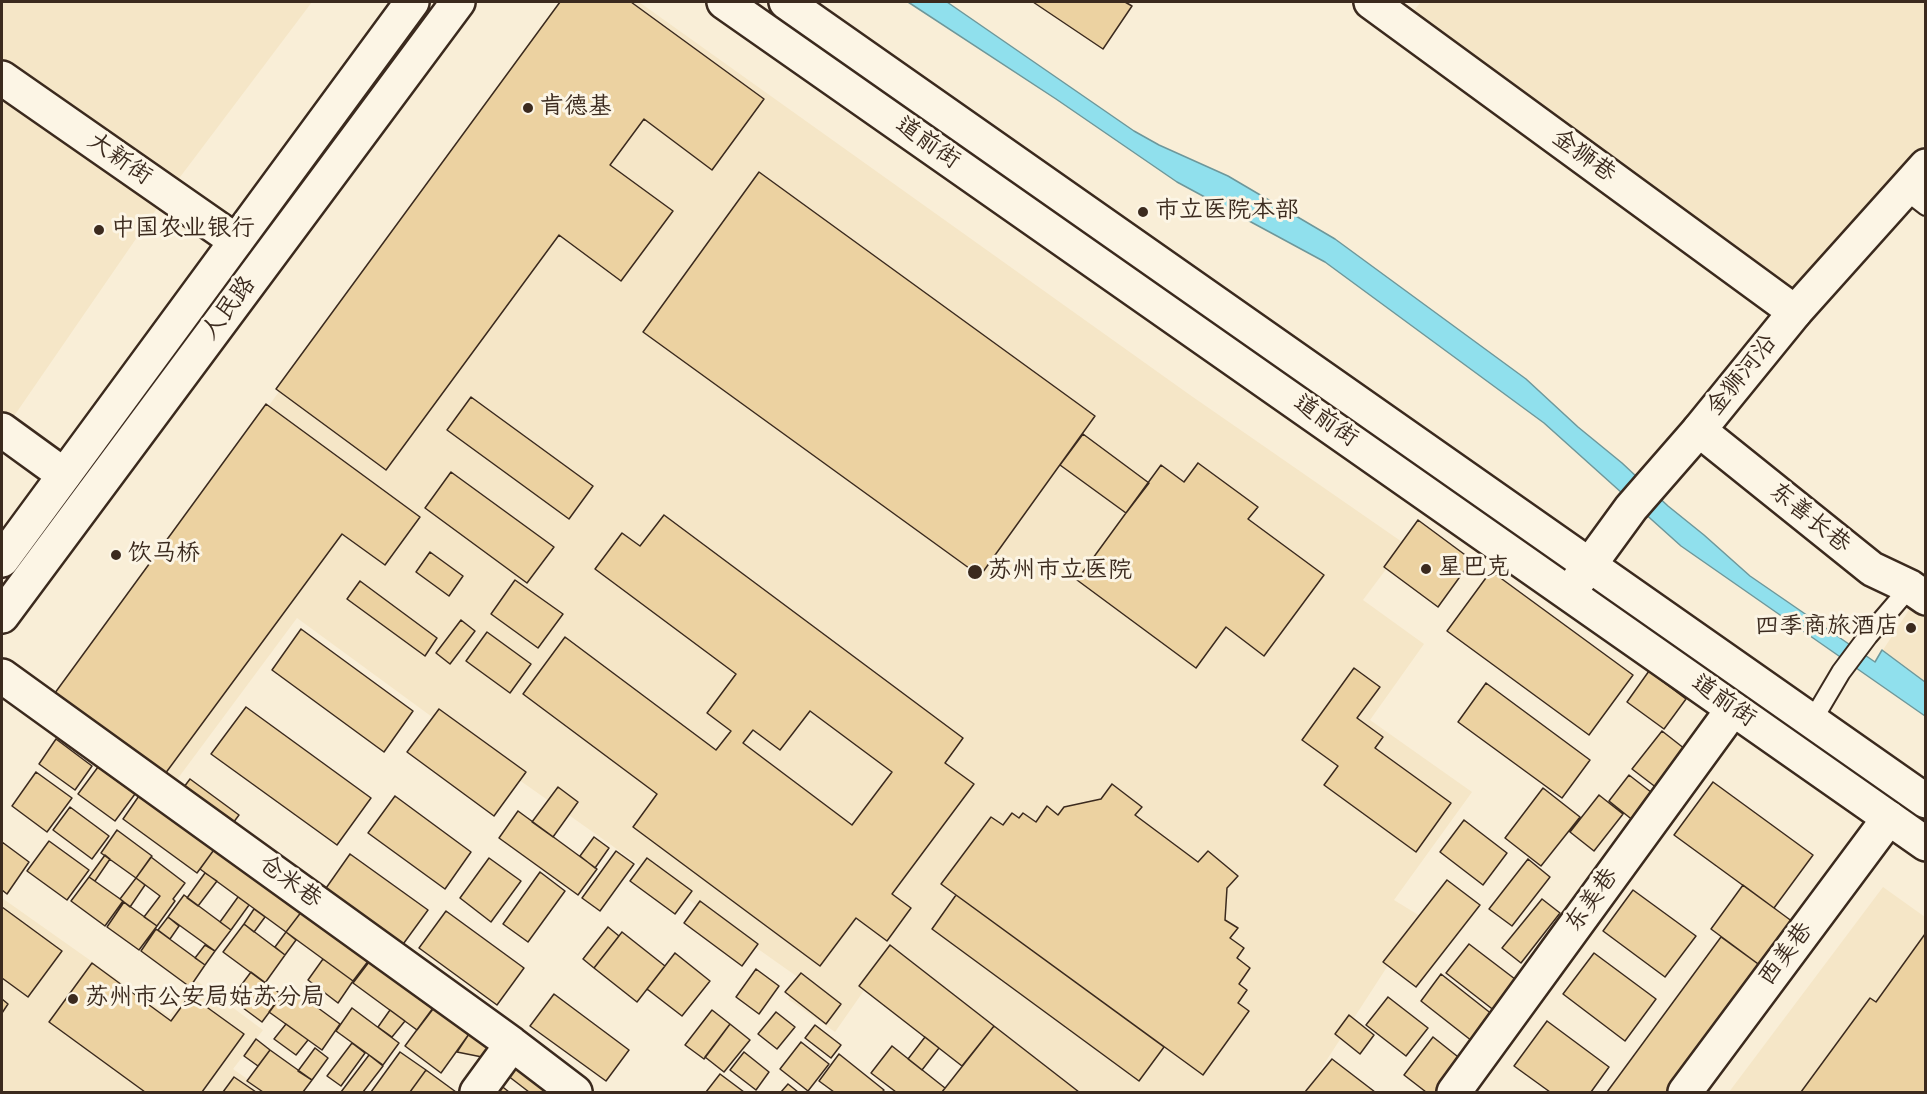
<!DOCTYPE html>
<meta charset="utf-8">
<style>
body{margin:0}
#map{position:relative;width:1927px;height:1094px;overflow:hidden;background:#f9eed7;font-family:Mynerve,sans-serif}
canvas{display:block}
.frame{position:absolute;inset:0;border:3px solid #3b2a1e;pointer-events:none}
</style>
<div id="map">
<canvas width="1927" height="1094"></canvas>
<div class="frame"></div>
</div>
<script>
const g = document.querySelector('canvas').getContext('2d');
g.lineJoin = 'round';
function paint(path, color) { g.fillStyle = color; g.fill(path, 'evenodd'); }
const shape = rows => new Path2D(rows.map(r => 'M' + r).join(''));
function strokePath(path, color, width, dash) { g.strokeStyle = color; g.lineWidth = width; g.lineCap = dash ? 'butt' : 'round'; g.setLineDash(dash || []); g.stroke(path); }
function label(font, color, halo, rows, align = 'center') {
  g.font = font + ' Mynerve,"LXGW WenKai TC",sans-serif'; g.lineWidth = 6; g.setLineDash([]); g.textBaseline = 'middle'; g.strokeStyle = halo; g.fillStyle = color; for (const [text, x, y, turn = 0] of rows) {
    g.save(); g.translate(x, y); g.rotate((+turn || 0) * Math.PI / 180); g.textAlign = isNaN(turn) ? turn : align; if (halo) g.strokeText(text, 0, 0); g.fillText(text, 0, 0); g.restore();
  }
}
paint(shape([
 [2,2,312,2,162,201,12,419,2,411],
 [559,2,639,2,1190,395,1405,544,1363,600,1424,644,1370,720,1472,792,1394,900,1420,916,1306,1092,1076,1092,886,959,835,1032,788,999,799,978,484,755,297,618,173,785,55,699,243,442,466,129],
 [1421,2,1925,2,1925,144,1790,291,1411,14],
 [1916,599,1925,606,1925,682,1883,650],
 [1883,887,1925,917,1925,1092,1729,1092],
 [2,898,169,1016,197,981,263,1030,233,1069,266,1092,2,1092]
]), '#f5e6c7');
const water = shape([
 [908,2,947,2,1134,131,1159,145,1228,176,1335,239,1526,379,1578,427,1622,463,1668,506,1704,535,1750,576,1875,662,1882,650,1925,682,1925,716,1681,546,1544,423,1325,262,1177,182,1056,99,908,2]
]);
paint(water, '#90e0ed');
strokePath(water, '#6e979a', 1.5);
const building = shape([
 [560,2,631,2,764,99,712,170,644,119,610,165,673,211,621,281,559,235,386,470,276,389,560,2],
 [1033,2,1125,2,1132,6,1103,49,1033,2],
 [759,172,1095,416,980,576,643,332,759,172],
 [471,397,593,486,569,519,447,430,471,397],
 [266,404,420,517,385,565,342,534,162,778,52,697,266,404],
 [1083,434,1149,483,1126,513,1060,465,1083,434],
 [1198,463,1258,507,1248,519,1324,575,1264,656,1226,627,1196,668,1077,580,1161,465,1184,482,1198,463],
 [451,472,554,547,527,583,425,508,451,472],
 [664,515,963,738,945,763,974,784,892,894,911,908,887,941,856,918,820,966,633,827,657,794,523,694,565,637,716,750,731,731,707,713,736,674,595,569,622,533,640,546,664,515],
 [810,711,892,772,852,825,743,743,753,730,780,750,810,711],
 [1418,520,1472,560,1438,607,1384,567,1418,520],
 [430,552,463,576,449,596,416,572,430,552],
 [1491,571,1633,675,1589,735,1447,631,1491,571],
 [515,580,563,614,538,648,491,614,515,580],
 [360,581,437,638,425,656,347,599,360,581],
 [461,620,475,631,450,664,436,653,461,620],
 [301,629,413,711,384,752,272,670,301,629],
 [487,632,531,664,510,693,466,661,487,632],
 [1354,668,1380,687,1357,718,1383,737,1375,748,1451,803,1416,852,1324,785,1338,766,1302,740,1354,668],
 [1649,671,1686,699,1664,729,1627,702,1649,671],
 [1486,683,1590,760,1562,798,1458,722,1486,683],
 [246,707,371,798,337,845,211,754,246,707],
 [439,709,526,772,494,816,407,752,439,709],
 [1662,731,1699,760,1670,798,1632,769,1662,731],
 [56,739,92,766,75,790,39,764,56,739],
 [98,767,135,794,115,821,78,794,98,767],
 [36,772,72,798,47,832,12,806,36,772],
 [1629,775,1665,803,1645,830,1609,801,1629,775],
 [190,779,239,815,230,827,181,791,190,779],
 [1713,782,1813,855,1774,908,1674,835,1713,782],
 [1112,784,1142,807,1135,815,1198,862,1208,851,1238,876,1227,888,1225,920,1238,928,1230,938,1244,948,1237,958,1250,968,1239,984,1247,990,1238,1003,1249,1011,1203,1075,941,884,991,817,1003,825,1012,813,1019,818,1023,813,1036,822,1047,806,1058,815,1064,807,1101,799,1112,784],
 [558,787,578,802,553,837,532,822,558,787],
 [1543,788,1580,817,1541,866,1505,838,1543,788],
 [141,793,216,847,197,873,123,819,141,793],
 [1599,795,1623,814,1594,851,1570,832,1599,795],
 [395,796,471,852,445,889,368,833,395,796],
 [70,807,109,836,92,859,53,830,70,807],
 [518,811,597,869,578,895,499,838,518,811],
 [1464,820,1507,853,1483,885,1440,852,1464,820],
 [117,830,152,856,136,878,101,853,117,830],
 [594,837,609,848,595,868,580,856,594,837],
 [49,841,89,870,67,900,27,871,49,841],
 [2,842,29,862,7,894,2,890,2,842],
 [216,847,302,911,286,932,200,869,216,847],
 [616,851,634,864,600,911,582,898,616,851],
 [350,854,428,910,401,947,324,891,350,854],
 [105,855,110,859,95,881,89,877,105,855],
 [151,857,185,883,173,899,175,901,157,926,144,917,160,896,136,878,151,857],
 [489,858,521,881,491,922,460,898,489,858],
 [647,858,692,891,675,914,630,881,647,858],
 [1528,859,1550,877,1512,926,1489,909,1528,859],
 [540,872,565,891,528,942,503,924,540,872],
 [205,873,217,881,198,906,187,898,205,873],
 [89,877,123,901,105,926,71,901,89,877],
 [136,878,145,885,130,907,120,899,136,878],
 [1447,880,1480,905,1416,987,1383,962,1447,880],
 [1743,885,1797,925,1765,969,1711,929,1743,885],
 [1633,890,1696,936,1665,977,1603,931,1633,890],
 [184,895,231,930,215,951,168,917,184,895],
 [956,895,1164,1047,1139,1081,932,929,956,895],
 [238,897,249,905,231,930,220,922,238,897],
 [1542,899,1560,913,1521,963,1502,948,1542,899],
 [700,901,758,944,742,966,684,923,700,901],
 [124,902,157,926,139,950,107,927,124,902],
 [2,907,62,951,28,997,2,978,2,907],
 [254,909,265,917,254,932,244,924,254,909],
 [302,911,369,960,353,981,286,932,302,911],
 [446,911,524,968,497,1005,419,948,446,911],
 [168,917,179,926,170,939,158,930,168,917],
 [244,924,285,955,265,983,223,952,244,924],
 [608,927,619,936,594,968,583,959,608,927],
 [156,929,205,965,190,987,141,951,156,929],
 [286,932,296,940,285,955,275,947,286,932],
 [622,932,665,966,637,1002,594,968,622,932],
 [1925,934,1926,1092,1801,1092,1870,998,1876,1002,1925,934],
 [1721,937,1765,969,1675,1092,1607,1092,1721,937],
 [1469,944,1532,992,1509,1022,1446,973,1469,944],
 [205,945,215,951,205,965,195,958,205,945],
 [890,945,994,1026,962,1066,859,986,890,945],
 [675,953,710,981,682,1016,647,989,675,953],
 [1594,953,1656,999,1625,1041,1563,994,1594,953],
 [323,959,353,981,338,1003,308,980,323,959],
 [369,962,433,1009,417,1030,353,983,369,962],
 [92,963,171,1021,190,995,244,1034,202,1092,145,1092,49,1022,92,963],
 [756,969,779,986,759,1014,736,997,756,969],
 [251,972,282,995,262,1022,231,999,251,972],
 [801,973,841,1004,826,1024,785,992,801,973],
 [1441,974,1507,1026,1486,1052,1421,1001,1441,974],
 [288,986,340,1024,322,1050,269,1012,288,986],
 [554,994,629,1050,606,1081,530,1026,554,994],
 [1388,997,1428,1028,1406,1056,1366,1025,1388,997],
 [2,999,8,1004,2,1013,2,999],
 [352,1008,399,1043,383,1065,336,1031,352,1008],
 [433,1008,469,1034,441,1073,405,1046,433,1008],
 [390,1010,405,1021,392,1037,378,1027,390,1010],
 [712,1010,730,1024,704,1059,685,1045,712,1010],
 [776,1012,795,1027,777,1049,758,1034,776,1012],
 [1349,1015,1374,1035,1360,1054,1335,1034,1349,1015],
 [1547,1021,1609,1067,1591,1092,1550,1092,1514,1066,1547,1021],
 [286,1024,308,1040,296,1055,274,1039,286,1024],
 [730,1024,750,1040,724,1072,705,1057,730,1024],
 [815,1025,841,1045,831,1058,805,1038,815,1025],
 [994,1026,1079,1092,942,1092,994,1026],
 [469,1034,499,1041,487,1058,457,1052,469,1034],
 [925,1037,939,1048,922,1070,908,1059,925,1037],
 [1433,1037,1467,1064,1445,1092,1426,1092,1404,1075,1433,1037],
 [256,1039,270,1050,258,1066,244,1056,256,1039],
 [801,1042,829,1064,808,1091,780,1069,801,1042],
 [352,1043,365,1053,341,1086,327,1076,352,1043],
 [892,1046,945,1088,942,1092,896,1092,871,1073,892,1046],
 [315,1048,328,1058,312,1080,298,1071,315,1048],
 [270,1050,312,1080,303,1092,263,1092,247,1081,270,1050],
 [400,1052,426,1070,410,1092,371,1092,400,1052],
 [744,1052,769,1072,756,1090,730,1070,744,1052],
 [839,1054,884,1090,882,1092,834,1092,819,1081,839,1054],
 [369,1055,383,1066,363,1092,341,1092,369,1055],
 [517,1055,557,1092,529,1092,503,1072,517,1055],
 [1332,1059,1375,1092,1305,1092,1332,1059],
 [426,1070,456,1092,410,1092,426,1070],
 [720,1074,744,1092,706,1092,720,1074],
 [234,1077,256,1092,223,1092,234,1077],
 [494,1080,509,1092,484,1092,494,1080],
 [788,1084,798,1092,781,1092,788,1084]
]);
paint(building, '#ecd2a1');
strokePath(building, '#3b2a1e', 1.5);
const service = shape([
 [1904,189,1926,206],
 [1812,721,1841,672,1868,636,1910,587]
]);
const minor = shape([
 [1371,2,1795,312],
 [2,78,236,241],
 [2,430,64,475],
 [1699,430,1872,569,1910,587,1926,598],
 [2,676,512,1044,575,1092],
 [477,1092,512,1044],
 [1454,1092,1733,709]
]);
const tertiary = shape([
 [1569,593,1631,508,1699,430,1795,312,1926,166],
 [1685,1092,1889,818]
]);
const secondary = shape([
 [724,2,1926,844],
 [786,2,1926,801]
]);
const primary = shape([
 [2,560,412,2],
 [2,616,458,2]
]);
strokePath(service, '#3b2a1e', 22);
strokePath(minor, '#3b2a1e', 38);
strokePath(tertiary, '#3b2a1e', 38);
strokePath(secondary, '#3b2a1e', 38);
strokePath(primary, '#3b2a1e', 38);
strokePath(service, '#fcf5e5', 18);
strokePath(minor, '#fcf5e5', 33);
strokePath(tertiary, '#fcf5e5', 33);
strokePath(secondary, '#fcf5e5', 33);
strokePath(primary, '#fcf5e5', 33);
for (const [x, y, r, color] of [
 [528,108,6,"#3b2a1e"],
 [1143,212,6,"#3b2a1e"],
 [99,230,6,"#3b2a1e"],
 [116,555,6,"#3b2a1e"],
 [1426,569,6,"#3b2a1e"],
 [975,572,8,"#3b2a1e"],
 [1911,628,6,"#3b2a1e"],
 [73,999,6,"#3b2a1e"]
]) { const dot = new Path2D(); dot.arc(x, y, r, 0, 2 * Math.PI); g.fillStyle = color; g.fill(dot); strokePath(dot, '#fcf5e5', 2); }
label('24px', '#3b2a1e', '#fcf5e5', [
 ["肯德基",540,108],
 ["市立医院本部",1155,212],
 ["中国农业银行",111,230],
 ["饮马桥",128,555],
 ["星巴克",1438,569],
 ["苏州市立医院",988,572],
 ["四季商旅酒店",1899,628,"right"],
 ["苏州市公安局姑苏分局",85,999]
], 'left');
label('24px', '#3b2a1e', '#fcf5e5', [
 ["道前街",927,144,35],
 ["金狮巷",1583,157,36],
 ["大新街",119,160,35],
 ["人民路",230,309,-53],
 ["金狮河沿",1743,376,-51],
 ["道前街",1325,422,35],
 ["东善长巷",1809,519,39],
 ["道前街",1723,702,35],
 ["仓米巷",289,883,36],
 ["东美巷",1593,901,-54],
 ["西美巷",1787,955,-53]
]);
</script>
